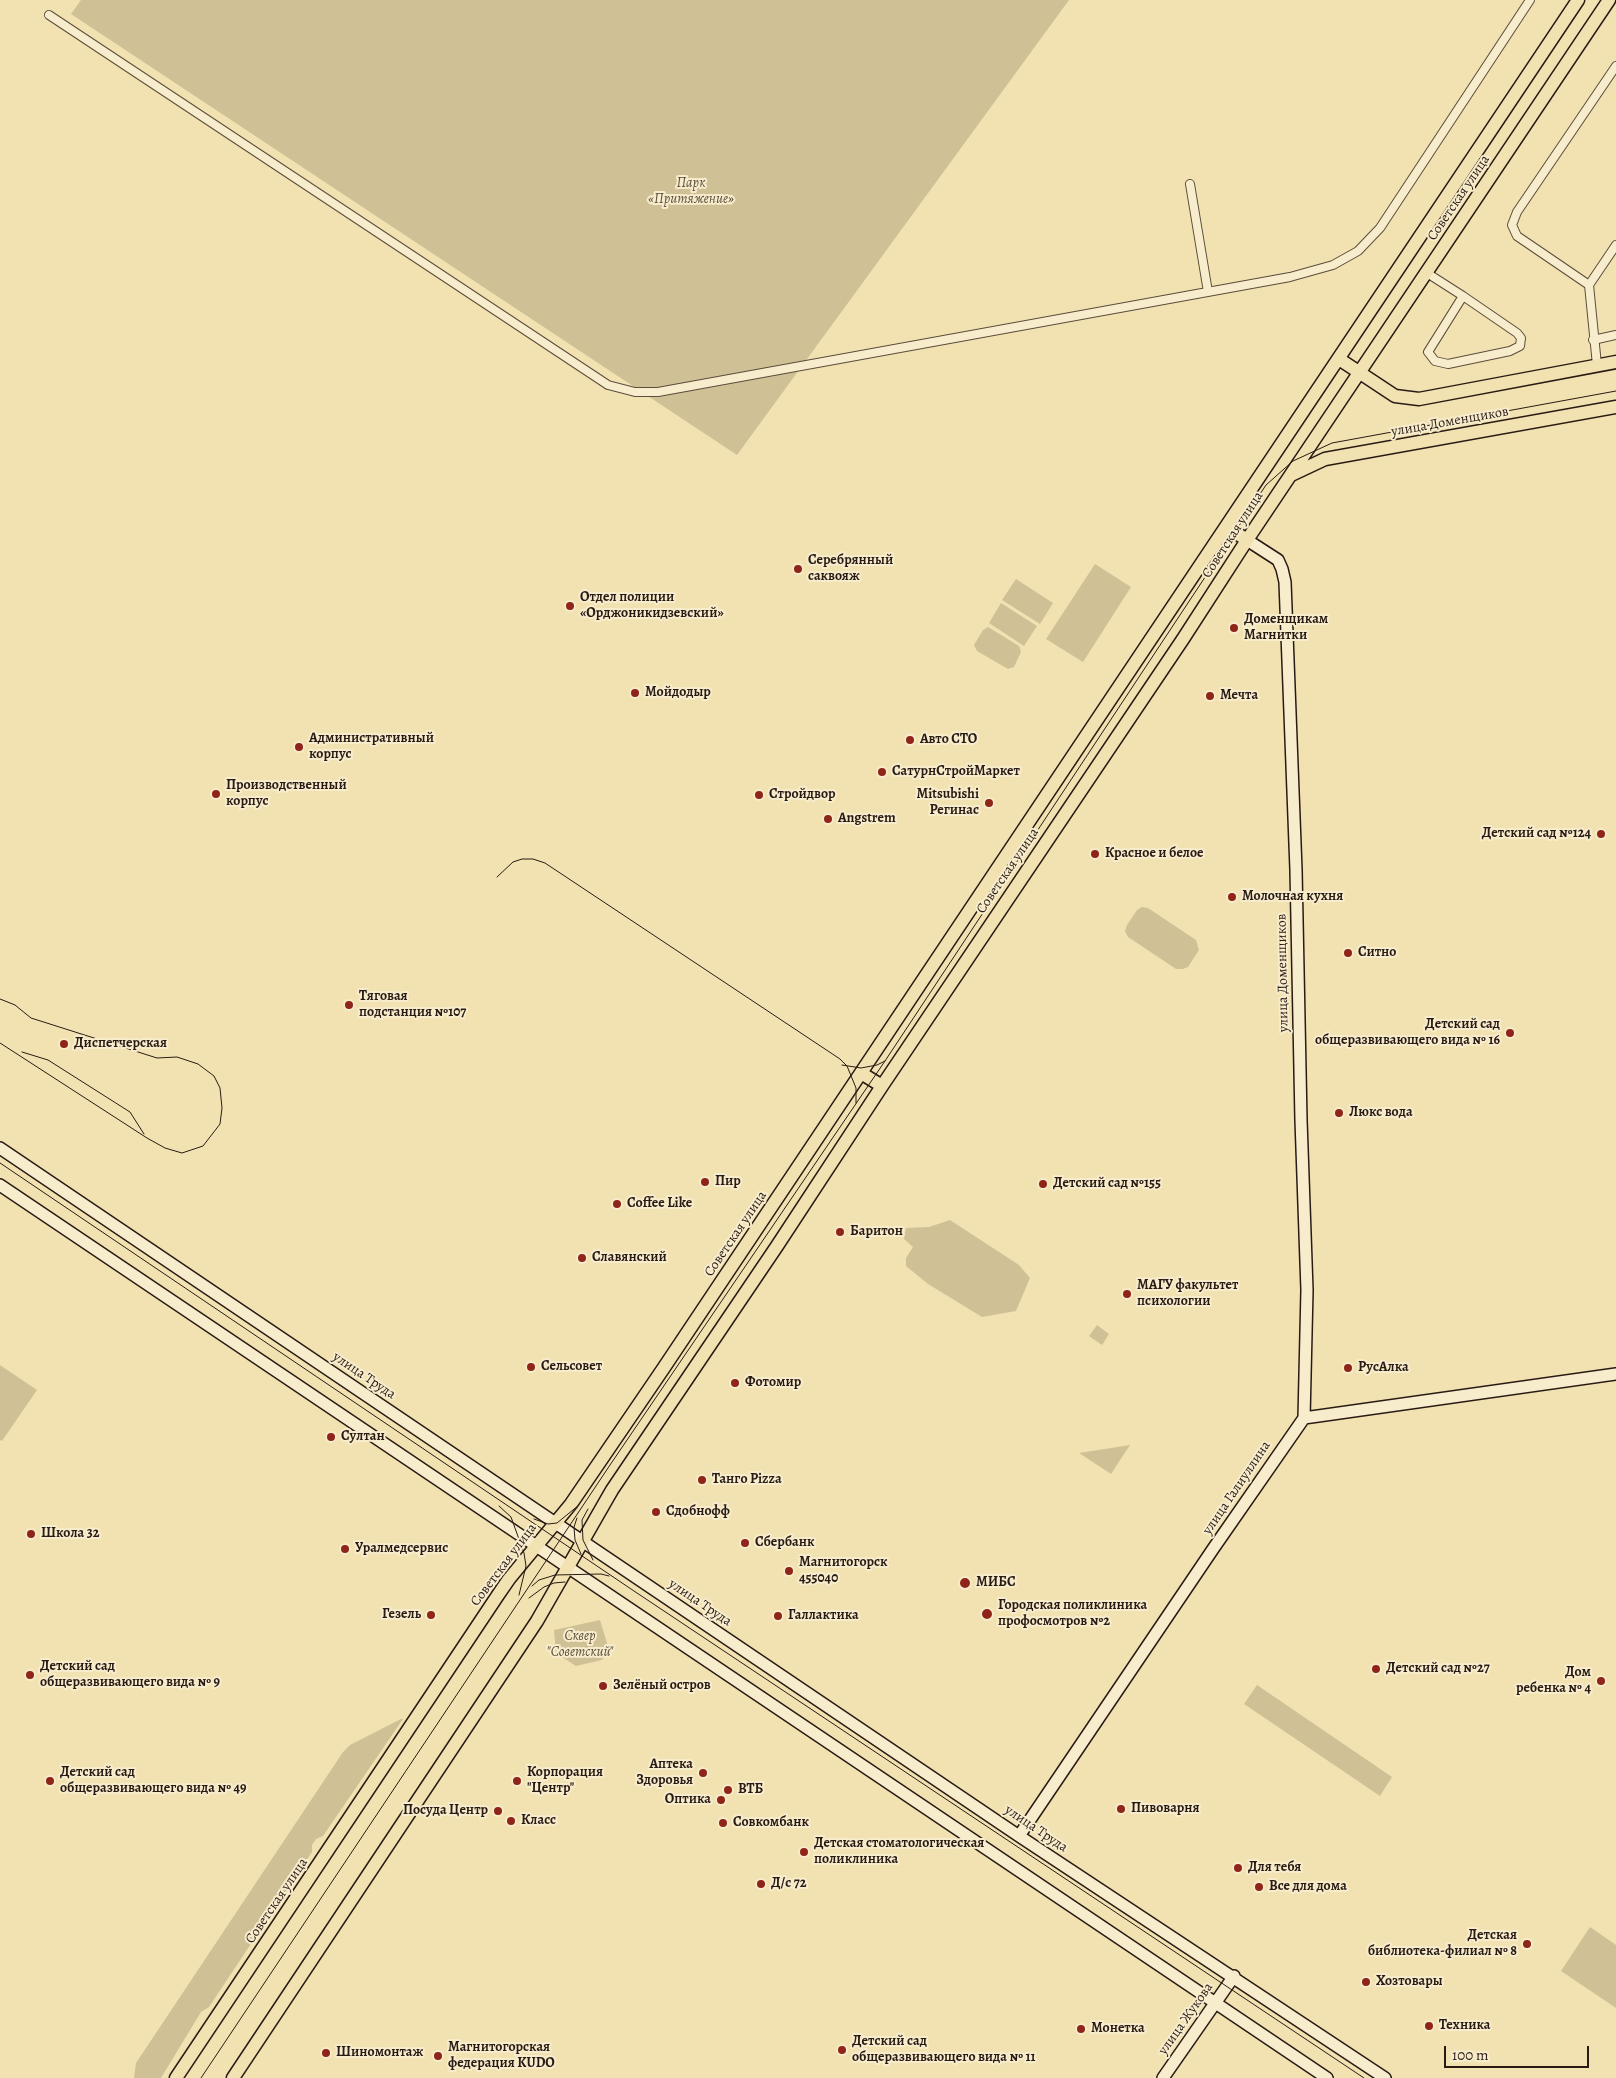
<!DOCTYPE html>
<meta charset="utf-8">
<style>
body{margin:0}
#map{position:relative;width:1616px;height:2078px;overflow:hidden;background:#f2e2b1;font-family:Alegreya,serif}
canvas{display:block}
.scale{position:absolute;left:1444px;top:2046px;width:145px;height:22px;box-sizing:border-box;border:2px solid #291b14;border-top:0;padding-left:6px;font-size:15px;line-height:18px;white-space:nowrap;color:#291b14;-webkit-text-stroke:4px #f7eccc;paint-order:stroke}
</style>
<div id="map">
<canvas width="1616" height="2078"></canvas>
<div class="scale">100 m</div>
</div>
<script>
const g = document.querySelector('canvas').getContext('2d');
g.lineJoin = 'round';
function paint(path, color) { g.fillStyle = color; g.fill(path, 'evenodd'); }
const shape = rows => new Path2D(rows.map(r => 'M' + r).join(''));
function strokePath(path, color, width, dash) { g.strokeStyle = color; g.lineWidth = width; g.lineCap = dash ? 'butt' : 'round'; g.setLineDash(dash || []); g.stroke(path); }
function label(font, color, halo, rows, align = 'center') {
  g.font = font + ' Alegreya,serif'; g.lineWidth = 4; g.setLineDash([]); g.textBaseline = 'middle'; g.strokeStyle = halo; g.fillStyle = color; for (const [text, x, y, turn = 0] of rows) {
    g.save(); g.translate(x, y); g.rotate((+turn || 0) * Math.PI / 180); g.textAlign = isNaN(turn) ? turn : align; if (halo) g.strokeText(text, 0, 0); g.fillText(text, 0, 0); g.restore();
  }
}
paint(shape([
 [81,0,1069,0,737,455,71,14],
 [1095,564,1131,587,1083,662,1046,639],
 [1016,579,1053,603,1040,624,1002,600],
 [1001,603,1037,626,1024,646,989,623],
 [988,627,1019,646,1021,652,1014,667,1008,669,977,651,974,645,983,630],
 [1142,907,1148,908,1196,940,1199,950,1188,967,1183,969,1176,969,1128,937,1125,931,1127,925,1137,910],
 [950,1220,1019,1265,1030,1278,1016,1311,982,1317,928,1284,906,1266,906,1258,913,1247,904,1239,906,1228,929,1227],
 [1097,1325,1109,1334,1102,1345,1089,1336],
 [0,1365,37,1390,2,1441,0,1440],
 [1130,1445,1111,1474,1079,1453],
 [600,1620,609,1650,602,1660,576,1666,556,1653,554,1630],
 [1257,1685,1392,1777,1380,1796,1244,1704],
 [401,1719,403,1719,323,1836,316,1839,312,1845,312,1852,209,2007,201,2012,161,2078,134,2078,136,2063,142,2054,343,1752,350,1745],
 [1590,1927,1616,1945,1616,2008,1561,1971]
]), '#d0c096');
const street = shape([
 [49,15,608,385,635,392,658,392,1290,277,1333,265,1358,251,1380,228,1530,0],
 [1190,184,1208,292],
 [1427,273,1463,296,1517,333,1521,338,1520,346,1510,351,1448,364,1435,361,1428,352,1463,296],
 [1589,285,1517,236,1512,225,1517,212,1616,66],
 [1593,340,1616,335],
 [1597,365,1589,285,1616,245]
]);
const secondary = shape([
 [1247,540,1278,560,1282,569,1285,582,1296,870,1301,1120,1307,1290,1304,1418],
 [0,1148,1019,1836,1385,2078],
 [0,1185,1327,2078],
 [1019,1836,1213,1549,1304,1418,1616,1374],
 [1163,2078,1234,1976]
]);
const primary = shape([
 [1339,359,1395,396,1419,399,1616,362],
 [1291,475,1325,459,1616,407],
 [1227,527,1247,540],
 [861,1073,882,1086],
 [176,2078,498,1595,509,1579,571,1504,663,1369,1578,0],
 [233,2078,537,1621,612,1490,777,1246,882,1086,1183,639,1247,540,1609,0]
]);
strokePath(street, '#5b4d3b', 10);
strokePath(secondary, '#291b14', 14);
strokePath(primary, '#291b14', 15);
strokePath(street, '#f7eccc', 8);
strokePath(secondary, '#f7eccc', 11);
strokePath(primary, '#f2e2b1', 12);
strokePath(shape([
 [497,877,513,862,522,859,533,859,545,863,840,1059,847,1066,856,1088,856,1103],
 [0,999,15,1005,31,1018,157,1058,177,1057,198,1064,214,1076,220,1088,222,1108,220,1124,203,1146,182,1153,165,1148,147,1138,0,1043],
 [22,1052,48,1060,130,1112,144,1134],
 [842,1065,861,1068,877,1065,885,1061],
 [0,1163,634,1591,1364,2078],
 [499,1506,511,1517,524,1553,526,1566,519,1595],
 [588,1509,582,1520,583,1540,593,1560],
 [577,1518,574,1527,575,1540,581,1554],
 [534,1519,548,1524,557,1523,579,1505],
 [532,1586,539,1580,555,1575,601,1574,609,1576],
 [529,1598,544,1587,554,1583,565,1582],
 [201,2078,610,1465,885,1061,1266,485,1293,461,1332,443,1616,391]
]), '#291b14', 1);
for (const [x, y, r, color] of [
 [798,569,5,"#8f2418"],
 [570,606,5,"#8f2418"],
 [1234,628,5,"#8f2418"],
 [635,693,5,"#8f2418"],
 [1210,696,5,"#8f2418"],
 [910,740,5,"#8f2418"],
 [299,747,5,"#8f2418"],
 [882,772,5,"#8f2418"],
 [216,794,5,"#8f2418"],
 [759,795,5,"#8f2418"],
 [989,803,5,"#8f2418"],
 [828,819,5,"#8f2418"],
 [1601,834,5,"#8f2418"],
 [1095,854,5,"#8f2418"],
 [1232,897,5,"#8f2418"],
 [1348,953,5,"#8f2418"],
 [349,1005,5,"#8f2418"],
 [1510,1033,5,"#8f2418"],
 [64,1044,5,"#8f2418"],
 [1339,1113,5,"#8f2418"],
 [705,1182,5,"#8f2418"],
 [1043,1184,5,"#8f2418"],
 [617,1204,5,"#8f2418"],
 [840,1232,5,"#8f2418"],
 [582,1258,5,"#8f2418"],
 [1127,1294,5,"#8f2418"],
 [531,1367,5,"#8f2418"],
 [1348,1368,5,"#8f2418"],
 [735,1383,5,"#8f2418"],
 [331,1437,5,"#8f2418"],
 [702,1480,5,"#8f2418"],
 [656,1512,5,"#8f2418"],
 [31,1534,5,"#8f2418"],
 [745,1543,5,"#8f2418"],
 [345,1549,5,"#8f2418"],
 [789,1571,5,"#8f2418"],
 [965,1583,6,"#8f2418"],
 [987,1614,6,"#8f2418"],
 [431,1615,5,"#8f2418"],
 [778,1616,5,"#8f2418"],
 [1376,1669,5,"#8f2418"],
 [30,1675,5,"#8f2418"],
 [1601,1681,5,"#8f2418"],
 [603,1686,5,"#8f2418"],
 [703,1773,5,"#8f2418"],
 [50,1781,5,"#8f2418"],
 [517,1781,5,"#8f2418"],
 [728,1790,5,"#8f2418"],
 [721,1800,5,"#8f2418"],
 [1121,1809,5,"#8f2418"],
 [498,1811,5,"#8f2418"],
 [511,1821,5,"#8f2418"],
 [723,1823,5,"#8f2418"],
 [804,1852,5,"#8f2418"],
 [1238,1868,5,"#8f2418"],
 [761,1884,5,"#8f2418"],
 [1259,1887,5,"#8f2418"],
 [1527,1944,5,"#8f2418"],
 [1366,1982,5,"#8f2418"],
 [1429,2026,5,"#8f2418"],
 [1081,2029,5,"#8f2418"],
 [842,2050,5,"#8f2418"],
 [326,2053,5,"#8f2418"],
 [438,2056,5,"#8f2418"]
]) { const dot = new Path2D(); dot.arc(x, y, r, 0, 2 * Math.PI); g.fillStyle = color; g.fill(dot); strokePath(dot, '#f7eccc', 2); }
label('italic 14px', '#5b4d3b', '#f7eccc', [
 ["Парк",691,184],
 ["«Притяжение»",691,200],
 ["Сквер",580,1637],
 ["\"Советский\"",580,1653]
]);
label('14px', '#291b14', '#f7eccc', [
 ["Советская улица",1459,198,-56],
 ["улица Доменщиков",1450,422,-10],
 ["Советская улица",1233,535,-57],
 ["Советская улица",1008,871,-56],
 ["улица Доменщиков",1283,973,-91],
 ["Советская улица",736,1234,-56],
 ["улица Труда",364,1376,34],
 ["улица Галиуллина",1237,1488,-56],
 ["Советская улица",504,1565,-53],
 ["улица Труда",700,1603,34],
 ["улица Труда",1036,1829,34],
 ["Советская улица",277,1901,-56],
 ["улица Жукова",1186,2019,-55]
]);
label('bold 14px', '#291b14', '#f7eccc', [
 ["Серебрянный",808,561],
 ["саквояж",808,577],
 ["Отдел полиции",580,598],
 ["«Орджоникидзевский»",580,614],
 ["Доменщикам",1244,620],
 ["Магнитки",1244,636],
 ["Мойдодыр",645,693],
 ["Мечта",1220,696],
 ["Административный",309,739],
 ["корпус",309,755],
 ["Авто СТО",920,740],
 ["СатурнСтройМаркет",892,772],
 ["Производственный",226,786],
 ["корпус",226,802],
 ["Стройдвор",769,795],
 ["Mitsubishi",979,795,"right"],
 ["Регинас",979,811,"right"],
 ["Angstrem",838,819],
 ["Детский сад №124",1591,834,"right"],
 ["Красное и белое",1105,854],
 ["Молочная кухня",1242,897],
 ["Ситно",1358,953],
 ["Тяговая",359,997],
 ["подстанция №107",359,1013],
 ["Детский сад",1500,1025,"right"],
 ["общеразвивающего вида № 16",1500,1041,"right"],
 ["Диспетчерская",74,1044],
 ["Люкс вода",1349,1113],
 ["Пир",715,1182],
 ["Детский сад №155",1053,1184],
 ["Coffee Like",627,1204],
 ["Баритон",850,1232],
 ["Славянский",592,1258],
 ["МАГУ факультет",1137,1286],
 ["психологии",1137,1302],
 ["Сельсовет",541,1367],
 ["РусАлка",1358,1368],
 ["Фотомир",745,1383],
 ["Султан",341,1437],
 ["Танго Pizza",712,1480],
 ["Сдобнофф",666,1512],
 ["Школа 32",41,1534],
 ["Сбербанк",755,1543],
 ["Уралмедсервис",355,1549],
 ["Магнитогорск",799,1563],
 ["455040",799,1579],
 ["МИБС",976,1583],
 ["Городская поликлиника",998,1606],
 ["профосмотров №2",998,1622],
 ["Гезель",421,1615,"right"],
 ["Галлактика",788,1616],
 ["Детский сад",40,1667],
 ["общеразвивающего вида № 9",40,1683],
 ["Детский сад №27",1386,1669],
 ["Дом",1591,1673,"right"],
 ["ребенка № 4",1591,1689,"right"],
 ["Зелёный остров",613,1686],
 ["Аптека",693,1765,"right"],
 ["Здоровья",693,1781,"right"],
 ["Детский сад",60,1773],
 ["общеразвивающего вида № 49",60,1789],
 ["Корпорация",527,1773],
 ["\"Центр\"",527,1789],
 ["ВТБ",738,1790],
 ["Оптика",711,1800,"right"],
 ["Пивоварня",1131,1809],
 ["Посуда Центр",488,1811,"right"],
 ["Класс",521,1821],
 ["Совкомбанк",733,1823],
 ["Детская стоматологическая",814,1844],
 ["поликлиника",814,1860],
 ["Для тебя",1248,1868],
 ["Д/с 72",771,1884],
 ["Все для дома",1269,1887],
 ["Детская",1517,1936,"right"],
 ["библиотека-филиал № 8",1517,1952,"right"],
 ["Хозтовары",1376,1982],
 ["Техника",1439,2026],
 ["Монетка",1091,2029],
 ["Детский сад",852,2042],
 ["общеразвивающего вида № 11",852,2058],
 ["Магнитогорская",448,2048],
 ["федерация KUDO",448,2064],
 ["Шиномонтаж",336,2053]
], 'left');
</script>
